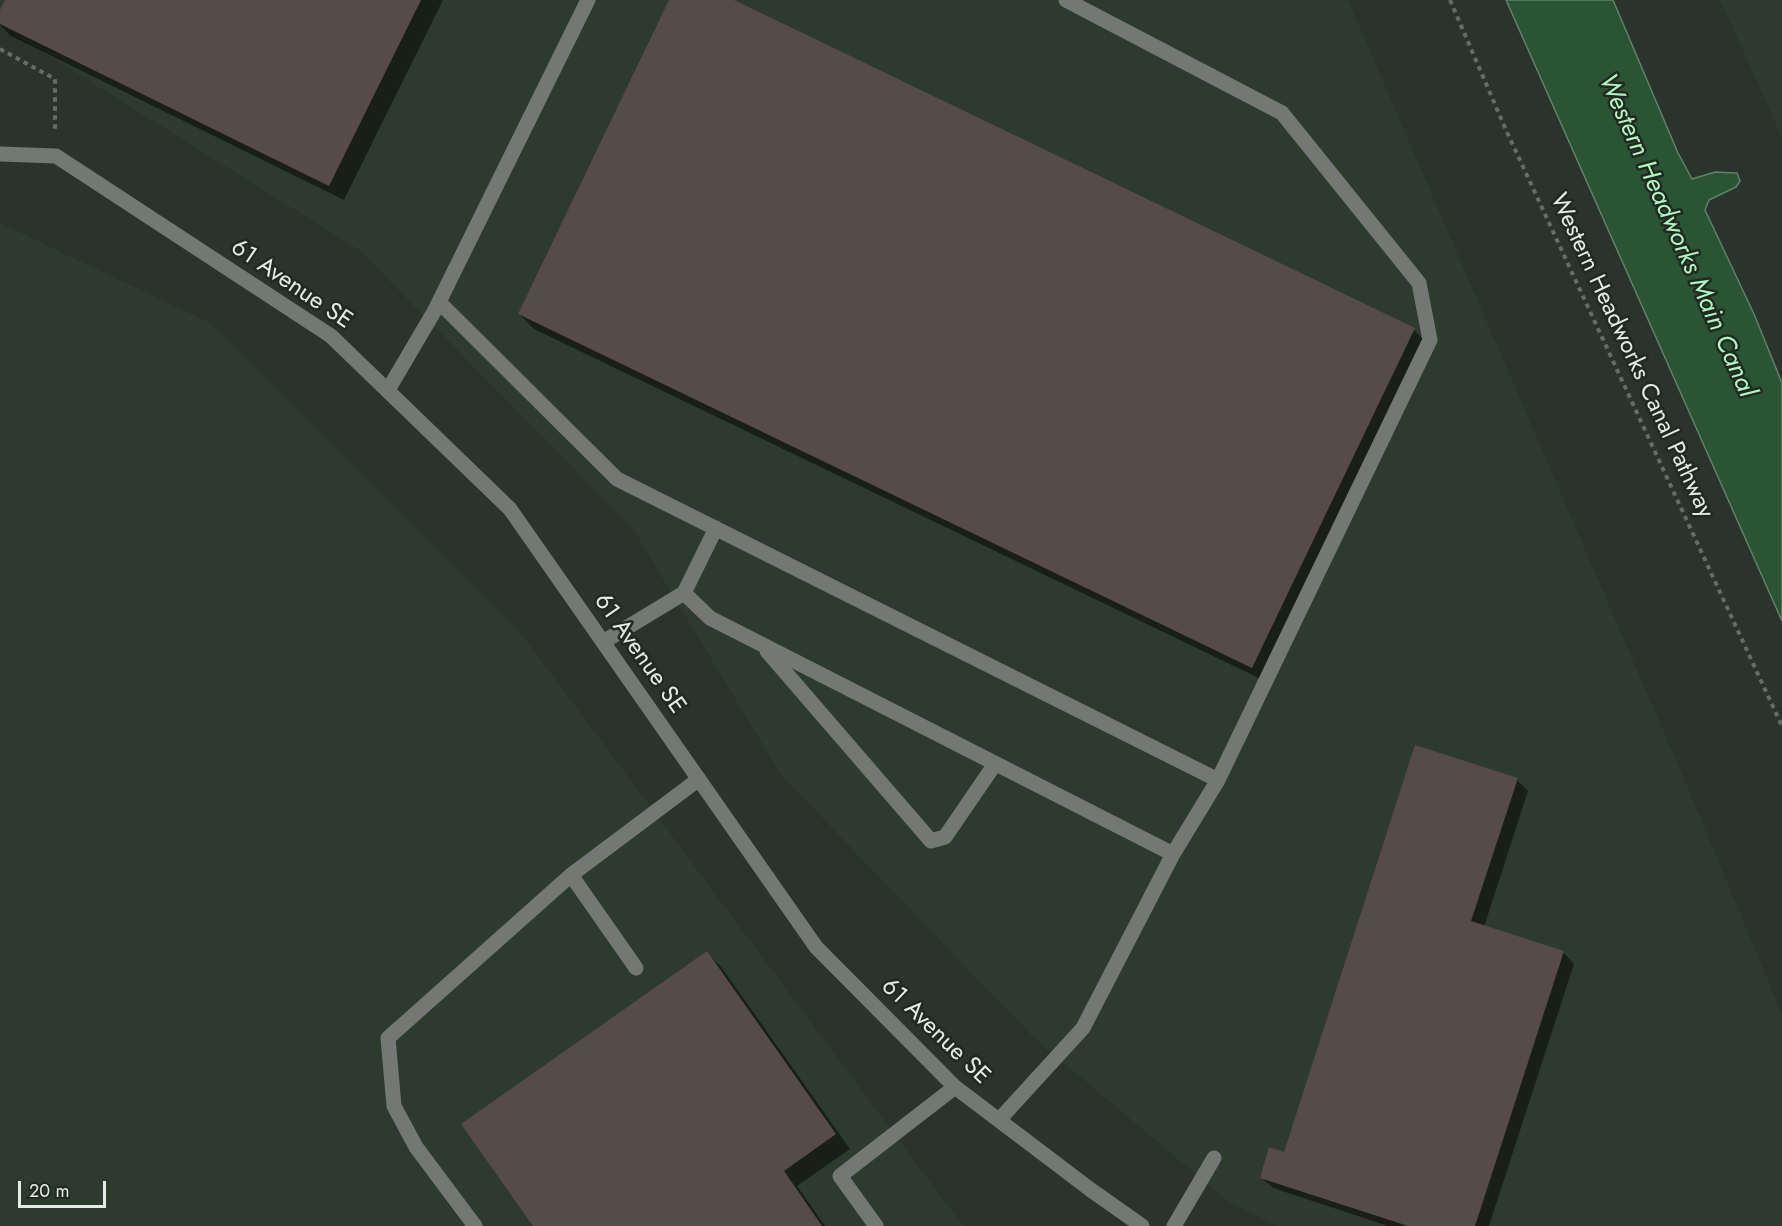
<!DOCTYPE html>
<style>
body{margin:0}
#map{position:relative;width:1782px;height:1226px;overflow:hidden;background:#2a332c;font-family:Jost,sans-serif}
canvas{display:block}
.scale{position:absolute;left:18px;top:1181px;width:88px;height:27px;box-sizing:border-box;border:3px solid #e5ebe6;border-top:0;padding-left:8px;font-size:18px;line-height:21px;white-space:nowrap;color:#e5ebe6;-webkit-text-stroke:4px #212922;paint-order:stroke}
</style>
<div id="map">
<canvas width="1782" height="1226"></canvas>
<div class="scale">20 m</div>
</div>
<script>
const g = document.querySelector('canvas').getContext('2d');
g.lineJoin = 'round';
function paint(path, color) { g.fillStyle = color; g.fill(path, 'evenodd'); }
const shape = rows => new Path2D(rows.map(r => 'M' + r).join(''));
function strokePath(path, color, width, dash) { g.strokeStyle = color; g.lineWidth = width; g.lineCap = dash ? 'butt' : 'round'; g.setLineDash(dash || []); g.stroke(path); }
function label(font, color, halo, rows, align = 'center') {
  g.font = font + ' Jost,sans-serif'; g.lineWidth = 5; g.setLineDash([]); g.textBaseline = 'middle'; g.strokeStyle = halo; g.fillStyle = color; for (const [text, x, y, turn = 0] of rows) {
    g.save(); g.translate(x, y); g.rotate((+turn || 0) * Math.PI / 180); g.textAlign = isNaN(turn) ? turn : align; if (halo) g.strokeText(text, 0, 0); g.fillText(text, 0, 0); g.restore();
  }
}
paint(shape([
 [0,0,1348,0,1691,795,1782,1014,1782,1226,1277,1226,1228,1201,1035,1039,781,775,633,529,359,250,0,25],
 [1720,0,1782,0,1782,137],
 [0,223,210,323,523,636,963,1226,0,1226]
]), '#2d3b2f');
const water = shape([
 [1506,0,1613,0,1678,153,1692,179,1715,172,1737,173,1740,181,1736,187,1709,200,1705,210,1754,314,1782,383,1782,621,1506,0]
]);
paint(water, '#295534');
strokePath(water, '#618269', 1.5);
paint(shape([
 [7,0,443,0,344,200,11,36,0,25,0,14],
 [671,0,730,0,1414,330,1429,345,1267,682,534,329,519,314],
 [1517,780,1528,791,1484,927,1563,952,1574,964,1489,1226,1388,1226,1273,1188,1261,1177,1285,1154],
 [707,953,722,968,850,1149,797,1186,825,1226,535,1226]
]), '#0007');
paint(shape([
 [5,0,421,0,329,186,0,24,0,10],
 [669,0,734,0,1415,328,1252,668,518,314],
 [1415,745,1518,778,1471,921,1564,951,1475,1226,1408,1226,1260,1178,1269,1147,1284,1152],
 [707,951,836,1134,784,1171,822,1226,533,1226,461,1124]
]), '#574b48');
strokePath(shape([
 [1450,0,1506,130,1782,726],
 [0,49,55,79,55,133]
]), '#656d66', 4, [4.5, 4.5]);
strokePath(shape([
 [0,154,56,156,331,336,510,509,816,947,955,1087,1091,1190,1142,1226],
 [439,302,617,479,1218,780,1430,340,1419,283,1282,113,1066,0],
 [388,390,435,310,588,0],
 [684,593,710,618,1173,854,1083,1028,999,1120],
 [603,642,684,593,716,528],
 [767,651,931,841,945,837,995,764],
 [1173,854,1218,780],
 [571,875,636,968],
 [475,1226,416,1147,394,1106,388,1038,571,875,699,779],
 [876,1226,840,1176,955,1087],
 [1174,1226,1214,1158]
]), '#747874', 15);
label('24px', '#e5ebe6', '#212922', [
 ["61 Avenue SE",291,285,34],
 ["Western Headworks Canal Pathway",1631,356,65],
 ["61 Avenue SE",639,654,55],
 ["61 Avenue SE",935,1032,44]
]);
label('italic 26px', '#b1f8c0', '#212922', [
 ["Western Headworks Main Canal",1676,236,66]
]);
</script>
